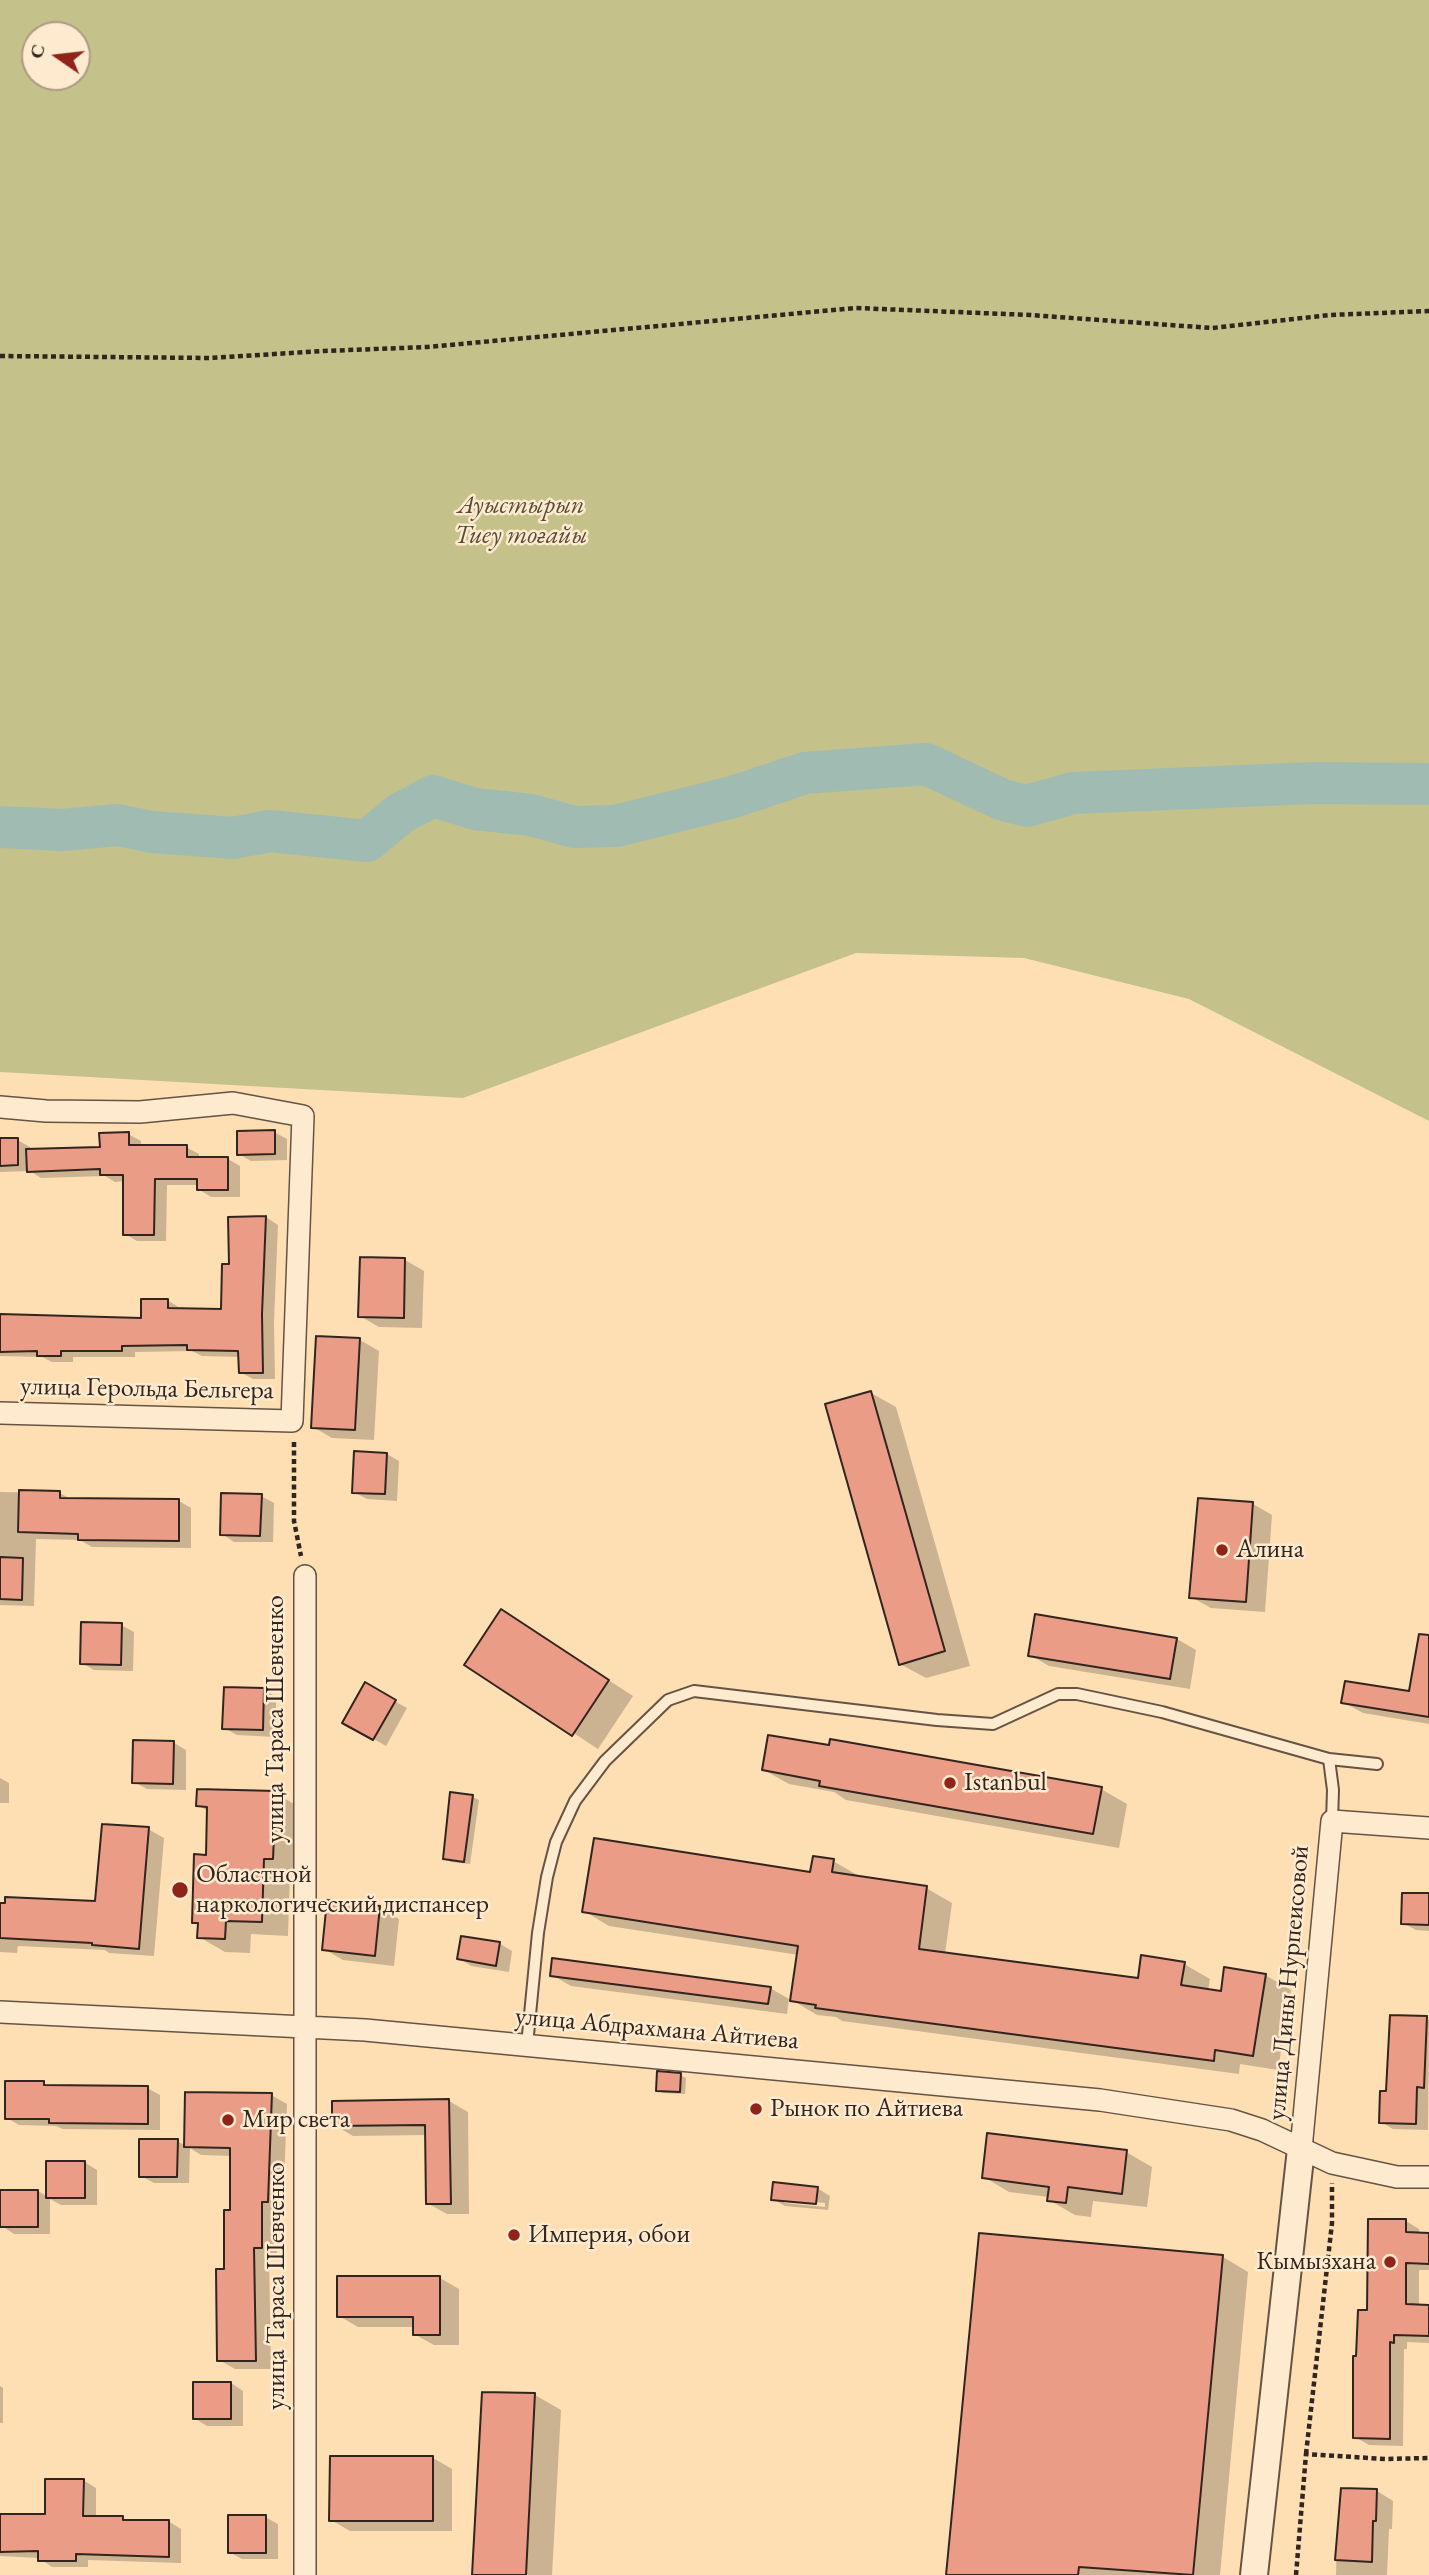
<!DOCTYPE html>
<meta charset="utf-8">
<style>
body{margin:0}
#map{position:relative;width:1429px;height:2575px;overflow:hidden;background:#fedfb4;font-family:"EB Garamond",serif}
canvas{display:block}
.north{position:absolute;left:21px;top:21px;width:70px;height:70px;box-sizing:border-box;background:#feeace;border:2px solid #ac9b88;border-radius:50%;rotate:284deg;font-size:19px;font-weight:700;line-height:28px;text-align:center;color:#32241e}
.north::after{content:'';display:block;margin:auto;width:24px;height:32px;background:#8f2418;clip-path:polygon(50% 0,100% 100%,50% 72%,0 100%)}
</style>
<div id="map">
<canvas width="1429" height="2575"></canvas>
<div class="north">С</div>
</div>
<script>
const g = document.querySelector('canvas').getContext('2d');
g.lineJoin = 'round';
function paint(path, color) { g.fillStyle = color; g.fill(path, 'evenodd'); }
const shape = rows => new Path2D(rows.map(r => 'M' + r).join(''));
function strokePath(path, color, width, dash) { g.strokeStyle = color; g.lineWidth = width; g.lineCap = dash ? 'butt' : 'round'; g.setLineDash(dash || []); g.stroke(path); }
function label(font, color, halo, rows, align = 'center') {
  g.font = font + ' "EB Garamond",serif'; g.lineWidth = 5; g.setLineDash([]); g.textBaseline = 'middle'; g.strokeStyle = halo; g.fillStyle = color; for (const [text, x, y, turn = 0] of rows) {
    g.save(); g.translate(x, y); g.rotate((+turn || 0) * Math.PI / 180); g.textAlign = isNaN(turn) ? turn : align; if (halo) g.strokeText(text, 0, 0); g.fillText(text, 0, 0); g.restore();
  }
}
paint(shape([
 [0,0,1429,0,1429,1121,1189,999,1024,958,856,953,463,1098,0,1072],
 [35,35,77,35,77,77,35,77]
]), '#c4c18a');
paint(shape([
 [274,1132,287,1139,287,1160,251,1161,239,1154],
 [128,1134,141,1141,141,1147,186,1147,199,1154,199,1159,228,1159,240,1166,240,1197,211,1197,198,1189,198,1185,167,1185,166,1241,137,1241,125,1234,124,1181,115,1182,105,1176,41,1178,30,1171,0,1172,0,1140,17,1140,30,1147,30,1151,102,1149],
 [266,1217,278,1225,274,1322,275,1379,253,1379,240,1372,240,1357,202,1356,192,1351,135,1352,135,1357,73,1357,73,1362,52,1362,42,1357,0,1356,0,1316,143,1320,167,1300,180,1308,180,1310,222,1311,231,1266],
 [405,1260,424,1271,422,1328,379,1327,360,1316],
 [360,1340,379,1351,374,1440,332,1438,313,1427],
 [871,1393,896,1407,970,1666,926,1678,900,1664],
 [387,1454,399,1461,397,1501,367,1499,354,1492],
 [0,1492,60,1493,72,1500,179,1501,191,1508,191,1548,92,1547,80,1540,36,1539,34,1606,0,1605],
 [261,1496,274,1503,273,1542,234,1542,222,1534],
 [1199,1499,1253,1504,1272,1515,1265,1612,1211,1608,1191,1597],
 [502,1611,633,1696,598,1749,467,1664],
 [121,1625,134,1632,133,1671,94,1670,82,1663],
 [1177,1639,1196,1650,1190,1689,1049,1666,1030,1655],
 [1429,1653,1429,1724,1363,1713,1343,1702,1411,1693],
 [365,1685,407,1708,386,1746,344,1722],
 [264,1690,276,1697,276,1737,237,1735,224,1728],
 [174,1743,186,1750,186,1790,147,1789,134,1782],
 [764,1770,1101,1789,1127,1804,1119,1848,846,1800,834,1792,789,1784],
 [0,1778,9,1783,9,1803,0,1803],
 [275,1793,301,1808,298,1873,290,1873,288,1936,251,1934,250,1953,225,1952,199,1937,200,1925,194,1922,208,1856,209,1812,198,1805],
 [452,1794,473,1797,479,1800,470,1864,451,1862,445,1858],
 [148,1829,164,1838,154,1956,109,1953,105,1950,18,1946,17,1953,0,1952,0,1905,97,1903],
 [833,1861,859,1876,858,1878,926,1888,952,1903,945,1954,1139,1980,1184,1964,1210,1979,1208,1991,1223,1993,1265,1975,1291,1990,1278,2070,1240,2064,1239,2074,842,2021,836,2017,817,2015,792,2000,799,1955,609,1926,584,1911,812,1874],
 [1429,1895,1429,1931,1416,1930,1403,1923],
 [379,1908,399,1919,394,1966,343,1960,324,1949],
 [500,1944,512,1951,509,1972,471,1966,459,1958],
 [552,1975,770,1988,789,1999,787,2014,571,1986],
 [1426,2018,1429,2020,1428,2130,1393,2129,1381,2122,1388,2093],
 [680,2075,686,2078,685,2094,663,2093,658,2090],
 [43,2083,50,2087,147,2088,160,2095,160,2130,63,2129,56,2126,19,2125,7,2118],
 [271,2095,287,2104,283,2210,278,2210,277,2256,269,2256,271,2369,235,2369,219,2360,232,2212,232,2156,201,2155,190,2148,189,2183,154,2183,141,2176,177,2141,186,2146],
 [449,2101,468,2112,469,2214,447,2214,427,2203,426,2135,353,2136,334,2125],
 [1126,2152,1152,2167,1147,2207,1093,2201,1091,2217,1075,2215,1049,2200,1049,2197,1009,2192,984,2177],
 [84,2162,97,2170,97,2205,61,2205,50,2199,50,2234,14,2234,2,2226,38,2191,48,2197],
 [817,2188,830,2196,828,2210,785,2206,773,2199],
 [784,2199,825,2203,825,2207,784,2203],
 [1406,2221,1419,2229,1419,2234,1429,2234,1429,2270,1419,2270,1419,2306,1429,2307,1429,2343,1407,2342,1407,2349,1404,2349,1403,2446,1369,2445,1355,2437,1358,2358,1369,2312],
 [1223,2257,1248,2272,1220,2575,948,2575],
 [440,2278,459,2289,459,2345,434,2345,414,2334,414,2327,358,2327,339,2316],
 [231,2383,243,2391,243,2426,207,2426,194,2418],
 [0,2386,3,2388,3,2423,0,2423],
 [484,2393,535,2395,561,2410,552,2575,474,2575],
 [433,2458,452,2469,452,2531,350,2531,331,2520],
 [83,2480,96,2488,96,2518,122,2518,128,2521,168,2521,181,2529,181,2563,88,2560,88,2567,52,2567,39,2558,0,2556,0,2515,47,2515],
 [1377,2491,1393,2501,1392,2529,1389,2529,1387,2575,1336,2575,1337,2531,1340,2531],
 [265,2517,278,2524,278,2559,242,2559,229,2552]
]), '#0003');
strokePath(shape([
 [0,827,62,830,118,825,152,832,233,838,270,831,367,841,401,813,433,796,475,809,531,815,574,827,616,826,733,797,805,773,926,764,1003,800,1027,806,1073,793,1314,783,1429,784]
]), '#a0bcb2', 42);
const building = shape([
 [275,1130,275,1154,237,1155,237,1131,275,1130],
 [129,1132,129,1145,187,1145,187,1157,228,1157,228,1190,197,1190,197,1179,155,1179,154,1235,123,1235,123,1175,100,1175,100,1169,27,1172,26,1149,100,1147,99,1133,129,1132],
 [0,1138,18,1138,18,1165,0,1166,0,1138],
 [266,1216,262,1314,263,1373,239,1373,238,1351,187,1350,187,1345,122,1346,122,1351,61,1351,61,1356,37,1356,37,1351,0,1352,0,1314,141,1318,141,1299,168,1299,168,1308,221,1309,222,1264,229,1264,228,1217,266,1216],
 [360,1257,405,1258,404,1318,358,1317,360,1257],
 [316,1336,360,1338,355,1430,311,1428,316,1336],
 [871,1391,945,1651,899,1665,825,1404,871,1391],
 [354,1451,387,1453,385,1494,352,1493,354,1451],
 [19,1490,60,1491,60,1498,179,1499,179,1541,78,1540,78,1534,18,1532,19,1490],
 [221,1493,262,1494,260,1536,220,1535,221,1493],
 [1198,1498,1253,1502,1246,1602,1189,1598,1198,1498],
 [0,1557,23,1558,22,1600,0,1599,0,1557],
 [501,1609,609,1680,572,1736,464,1665,501,1609],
 [1035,1614,1177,1638,1170,1679,1028,1656,1035,1614],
 [81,1622,122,1623,121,1665,80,1664,81,1622],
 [1419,1634,1429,1635,1429,1717,1341,1703,1345,1681,1409,1691,1419,1634],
 [365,1682,396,1700,373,1740,342,1723,365,1682],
 [224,1687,264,1688,263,1730,222,1729,224,1687],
 [768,1735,829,1745,830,1739,1102,1787,1093,1834,819,1786,820,1781,762,1770,768,1735],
 [133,1740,174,1741,173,1784,132,1783,133,1740],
 [197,1789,276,1791,273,1859,264,1859,262,1922,226,1921,225,1939,197,1938,198,1923,192,1923,194,1854,206,1855,207,1807,196,1806,197,1789],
 [450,1792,473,1795,464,1862,443,1859,450,1792],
 [102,1824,149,1827,139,1949,92,1945,92,1943,0,1938,0,1903,5,1903,5,1897,95,1901,102,1824],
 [594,1838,810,1872,813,1856,834,1859,832,1872,927,1886,919,1949,1138,1978,1141,1955,1185,1962,1181,1985,1221,1991,1224,1967,1266,1974,1253,2056,1215,2050,1214,2061,815,2008,816,2005,790,2001,798,1946,582,1912,594,1838],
 [1402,1893,1429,1893,1429,1925,1401,1924,1402,1893],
 [327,1900,380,1906,375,1956,322,1950,327,1900],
 [461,1936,500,1942,496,1966,457,1959,461,1936],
 [552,1958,771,1987,768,2004,550,1976,552,1958],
 [1390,2015,1427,2016,1424,2088,1417,2087,1416,2124,1379,2123,1380,2091,1386,2091,1390,2015],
 [657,2071,681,2073,680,2092,656,2091,657,2071],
 [5,2081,44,2081,44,2085,148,2086,148,2124,49,2123,49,2119,5,2119,5,2081],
 [185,2092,272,2093,268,2202,262,2202,262,2248,254,2248,256,2361,217,2361,216,2269,224,2269,224,2210,230,2210,230,2148,184,2147,185,2092],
 [449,2099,451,2204,426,2204,425,2125,332,2126,332,2101,449,2099],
 [987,2133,1127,2150,1122,2194,1068,2187,1066,2203,1047,2201,1049,2187,982,2178,987,2133],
 [139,2139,178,2139,177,2177,139,2177,139,2139],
 [46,2161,85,2161,85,2198,46,2198,46,2161],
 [773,2182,818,2187,816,2204,771,2200,773,2182],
 [0,2190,38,2190,38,2227,0,2227,0,2190],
 [1368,2219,1406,2219,1406,2232,1429,2233,1429,2264,1406,2263,1406,2304,1429,2305,1429,2336,1394,2335,1394,2343,1390,2342,1390,2439,1353,2438,1353,2356,1356,2356,1358,2310,1367,2310,1368,2219],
 [979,2233,1223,2255,1193,2575,1079,2567,1078,2575,946,2575,979,2233],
 [337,2276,440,2276,440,2335,413,2335,413,2317,337,2317,337,2276],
 [193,2382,231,2382,231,2419,193,2419,193,2382],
 [482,2392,535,2393,526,2575,472,2575,482,2392],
 [330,2456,433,2456,433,2521,329,2521,330,2456],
 [45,2479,84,2479,83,2516,123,2516,123,2520,169,2520,169,2557,76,2554,76,2561,38,2561,38,2551,0,2552,0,2514,45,2514,45,2479],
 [1341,2488,1377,2489,1376,2521,1373,2521,1372,2562,1335,2560,1341,2488],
 [228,2515,266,2515,266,2553,228,2553,228,2515]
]);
paint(building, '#ea9c86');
strokePath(building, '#32241e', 2);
const service = shape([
 [1329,1759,1333,1790,1332,1821],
 [527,2045,538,1933,547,1877,556,1842,575,1801,605,1761,668,1700,694,1691,937,1720,993,1724,1058,1694,1077,1694,1162,1712,1329,1759,1377,1764]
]);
const minor = shape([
 [0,1107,46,1111,140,1112,233,1103,303,1116,292,1421,0,1413],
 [305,1576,305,2575],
 [0,2012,365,2030,1100,2100,1231,2120,1262,2130,1332,2163,1397,2177,1429,2177],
 [1301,2149,1332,1821,1429,1828]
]);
const tertiary = shape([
 [1254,2575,1301,2149]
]);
strokePath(service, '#655344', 14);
strokePath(minor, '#655344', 24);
strokePath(tertiary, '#655344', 30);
strokePath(shape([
 [0,356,209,358,324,351,427,347,856,308,1030,315,1212,328,1330,315,1429,311],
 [294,1442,294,1521,301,1556],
 [1306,2454,1332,2223,1332,2183],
 [1296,2575,1306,2454,1385,2459,1429,2458]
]), '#32241e', 4.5, [5, 3.5]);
strokePath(service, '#feeace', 10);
strokePath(minor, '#feeace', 21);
strokePath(tertiary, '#feeace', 26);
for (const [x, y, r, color] of [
 [1222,1550,7,"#8f2418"],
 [950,1783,7,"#8f2418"],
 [180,1890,9,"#8f2418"],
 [756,2109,7,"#8f2418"],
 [228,2120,7,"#8f2418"],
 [514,2235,7,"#8f2418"],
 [1390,2262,7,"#8f2418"]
]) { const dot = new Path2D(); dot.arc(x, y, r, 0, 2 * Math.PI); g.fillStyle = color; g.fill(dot); strokePath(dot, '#feeace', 2.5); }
label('italic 26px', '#564b39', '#feeace', [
 ["Ауыстырып",521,506],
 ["Тиеу тоғайы",521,536]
]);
label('26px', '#32241e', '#feeace', [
 ["улица Герольда Бельгера",147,1389,1],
 ["улица Тараса Шевченко",276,1719,-90],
 ["улица Дины Нурпеисовой",1289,1983,-85],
 ["улица Абдрахмана Айтиева",657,2029,5],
 ["улица Тараса Шевченко",277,2286,-90]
]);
label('26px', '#32241e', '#feeace', [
 ["Алина",1236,1550],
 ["Istanbul",964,1783],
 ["Областной",196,1875],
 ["наркологический диспансер",196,1905],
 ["Рынок по Айтиева",770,2109],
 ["Мир света",242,2120],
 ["Империя, обои",528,2235],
 ["Кымызхана",1376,2262,"right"]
], 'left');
</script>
